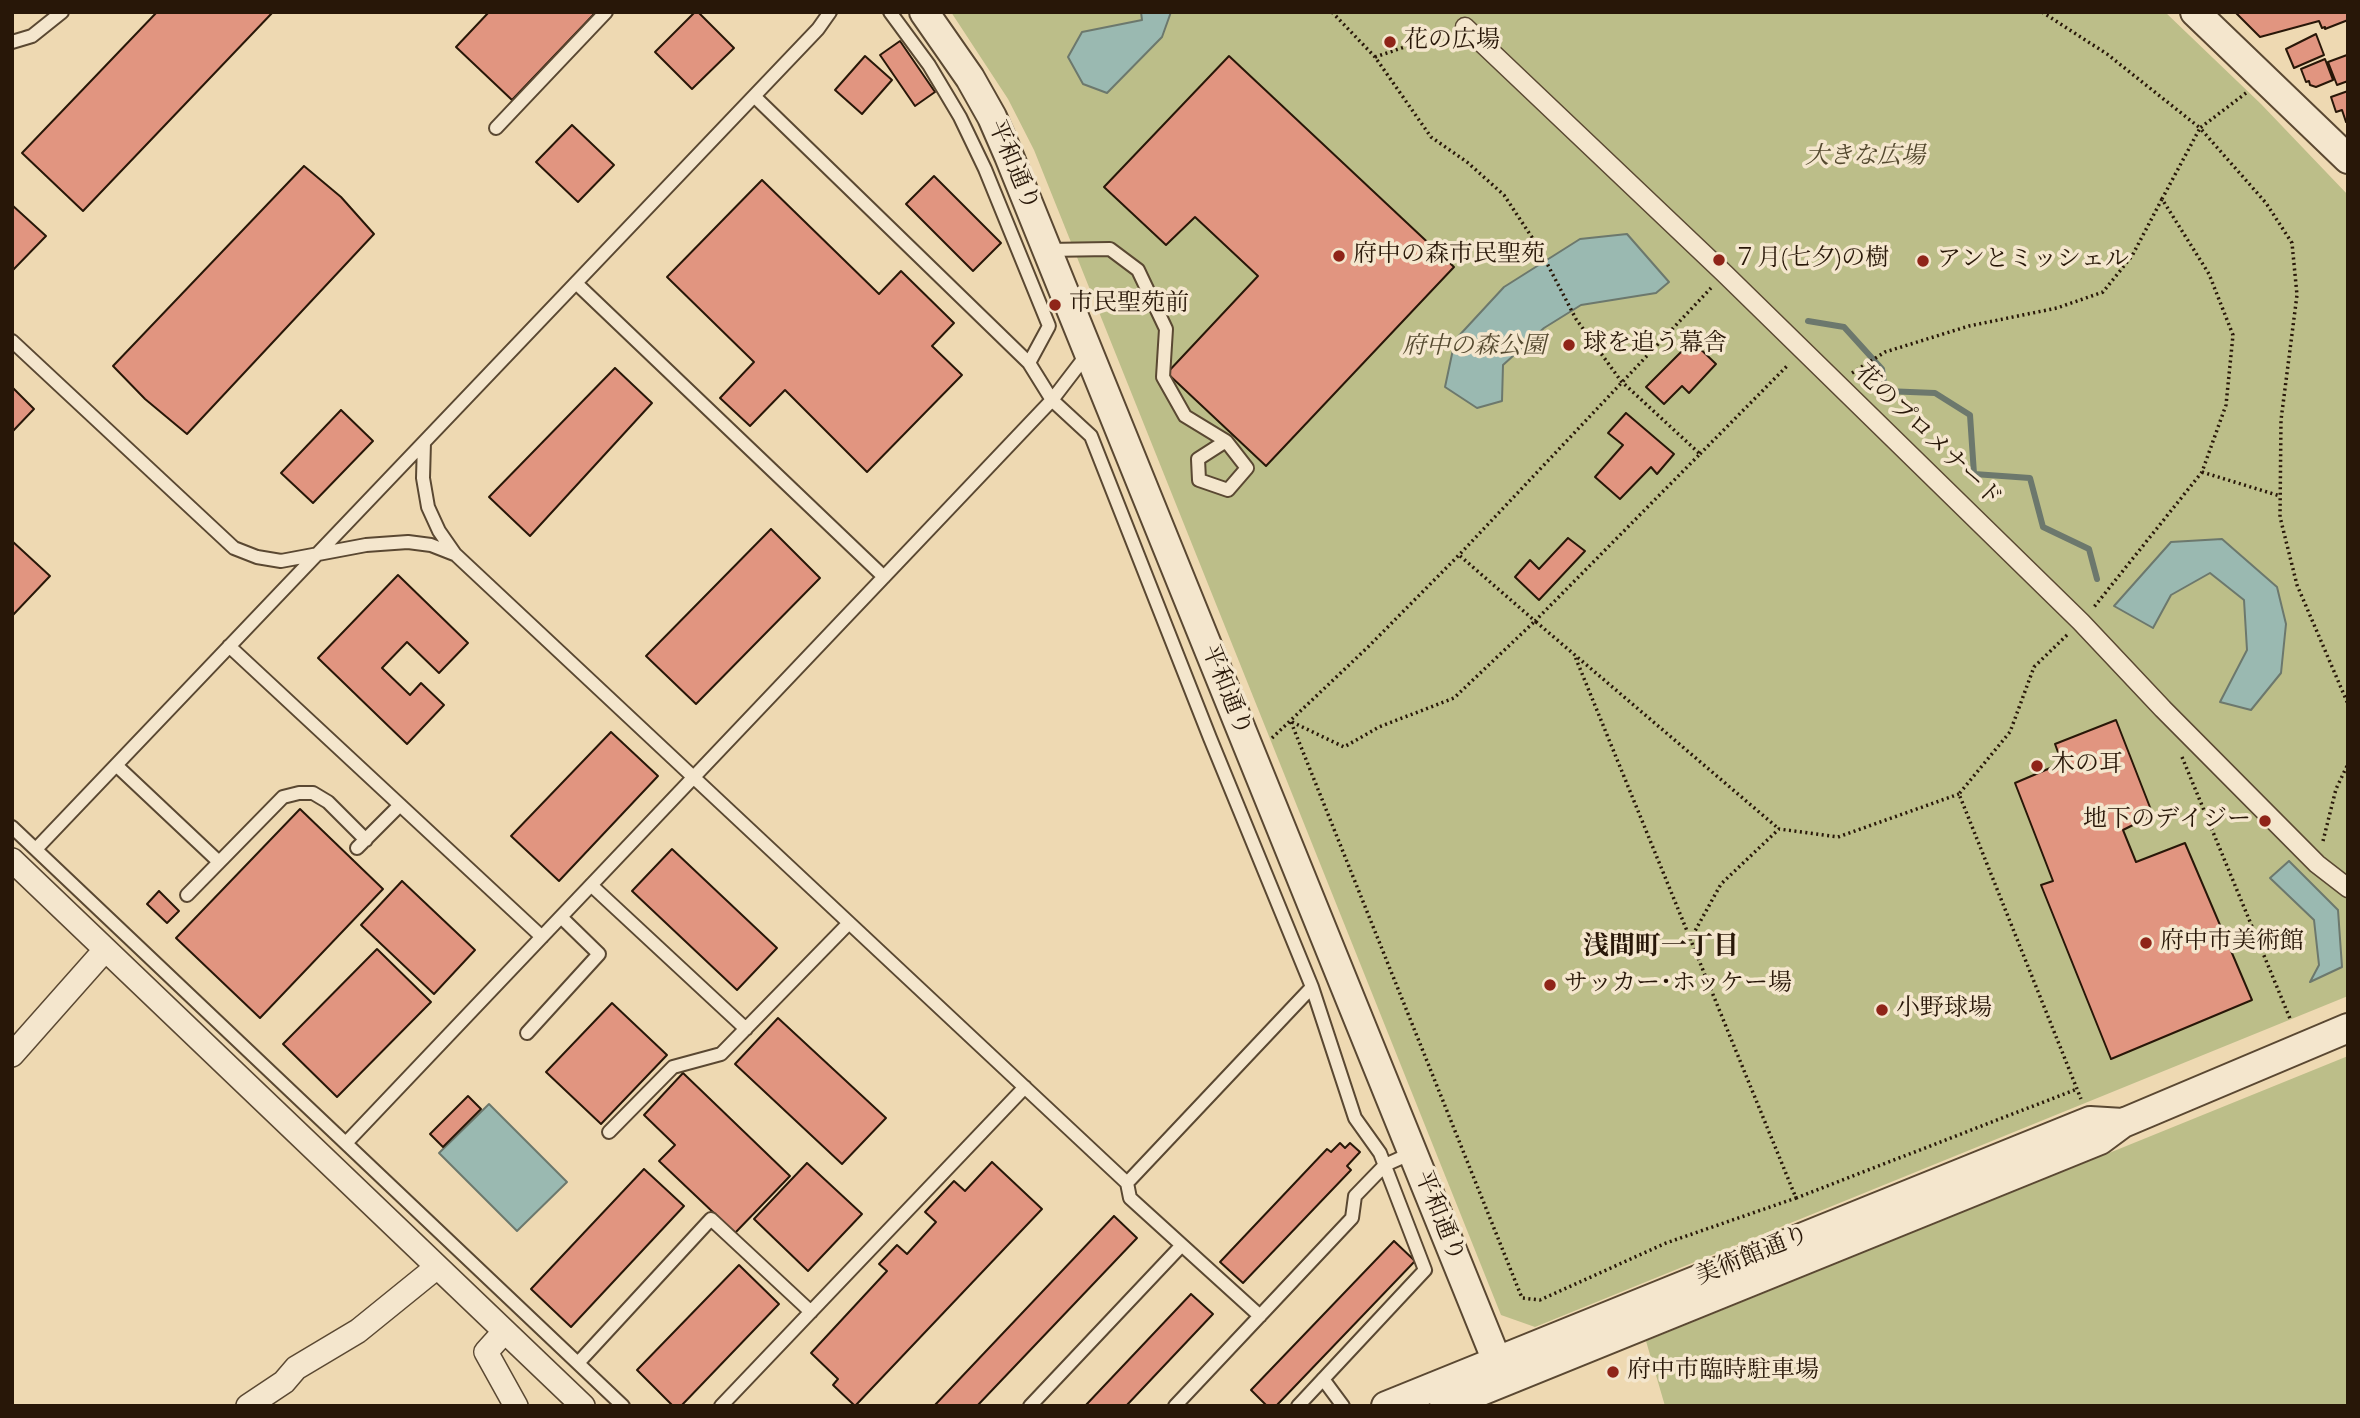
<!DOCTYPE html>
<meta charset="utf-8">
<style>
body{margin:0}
#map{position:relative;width:2360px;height:1418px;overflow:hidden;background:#eed9b2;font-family:"IM FELL English",serif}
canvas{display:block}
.frame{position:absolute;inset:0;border:14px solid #281708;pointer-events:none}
</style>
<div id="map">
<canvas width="2360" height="1418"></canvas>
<div class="frame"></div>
</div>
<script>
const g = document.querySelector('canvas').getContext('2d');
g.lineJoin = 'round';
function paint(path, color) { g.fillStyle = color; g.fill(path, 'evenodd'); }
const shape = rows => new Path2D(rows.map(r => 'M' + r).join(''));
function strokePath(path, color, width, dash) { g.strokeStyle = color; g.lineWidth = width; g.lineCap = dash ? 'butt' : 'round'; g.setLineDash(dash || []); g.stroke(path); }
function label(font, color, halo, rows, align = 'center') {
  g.font = font + ' "IM FELL English","Noto Serif JP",serif'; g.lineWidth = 7; g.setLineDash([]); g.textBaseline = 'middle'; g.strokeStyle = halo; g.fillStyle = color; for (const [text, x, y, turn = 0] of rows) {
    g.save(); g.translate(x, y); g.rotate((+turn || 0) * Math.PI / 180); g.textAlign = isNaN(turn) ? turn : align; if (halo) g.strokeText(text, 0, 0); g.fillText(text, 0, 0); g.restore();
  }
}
paint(shape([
 [951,12,2165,12,2261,104,2348,195,2348,996,1535,1327,1501,1315,1034,150,1008,99],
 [2348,1056,2348,1406,1665,1406,1646,1341]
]), '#bcbe89');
const water = shape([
 [1141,12,1171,12,1162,37,1107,93,1083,84,1068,57,1082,32,1142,20,1141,12],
 [1627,234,1669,282,1656,293,1581,305,1544,328,1503,365,1502,401,1477,408,1445,387,1455,340,1504,287,1580,239,1627,234],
 [2222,539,2277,587,2286,624,2281,673,2251,710,2220,702,2247,650,2244,600,2210,573,2171,595,2153,628,2114,606,2171,542,2222,539],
 [2289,861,2338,910,2342,967,2310,982,2319,965,2314,920,2270,878,2289,861],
 [489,1104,567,1182,517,1231,439,1153,489,1104]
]);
paint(water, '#9ab9b1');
strokePath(water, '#6c786d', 2);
strokePath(shape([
 [1808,321,1844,327,1882,369,1885,391,1935,393,1970,415,1974,474,2030,478,2043,527,2089,549,2097,579]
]), '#6c786d', 6);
const building = shape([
 [157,12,273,12,83,211,22,153,157,12],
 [489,12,596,12,512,100,456,47,489,12],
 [695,12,698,12,734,48,692,89,655,52,695,12],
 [2235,12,2348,12,2348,20,2325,29,2325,27,2322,28,2319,21,2260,37,2235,12],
 [2316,34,2324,55,2294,68,2286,49,2316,34],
 [900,41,935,92,915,106,880,55,900,41],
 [2347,55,2348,81,2337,85,2328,62,2347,55],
 [865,56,892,80,862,114,835,90,865,56],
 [1229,56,1454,267,1266,466,1167,373,1258,276,1195,217,1166,245,1104,187,1229,56],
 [2325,59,2333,80,2316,87,2310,85,2309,81,2306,82,2301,69,2325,59],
 [2348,91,2348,121,2346,122,2342,110,2336,112,2331,97,2348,91],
 [572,125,614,165,578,202,536,162,572,125],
 [304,166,341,197,374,234,187,434,145,399,113,366,304,166],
 [934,176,1001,243,973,271,906,204,934,176],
 [762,180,879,294,901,271,954,323,932,346,962,375,867,472,785,390,750,426,720,398,754,362,667,277,762,180],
 [12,205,46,236,12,271,12,205],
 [1692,341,1716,364,1689,393,1682,386,1664,404,1646,387,1692,341],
 [615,368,652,403,530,536,489,497,615,368],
 [12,387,34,409,12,432,12,387],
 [341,410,373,441,313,503,281,473,341,410],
 [1626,413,1674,454,1657,474,1651,467,1620,499,1595,477,1623,445,1608,433,1626,413],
 [771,529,820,578,696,704,646,656,771,529],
 [1568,538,1585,551,1539,600,1515,577,1530,560,1539,569,1568,538],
 [12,541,50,576,12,616,12,541],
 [398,575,468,643,439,673,407,642,382,668,410,695,421,683,444,705,407,744,318,658,398,575],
 [2116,720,2153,815,2123,830,2136,862,2185,843,2252,1000,2111,1059,2041,885,2053,881,2015,783,2062,763,2055,744,2116,720],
 [611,732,658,776,559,881,511,836,611,732],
 [300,809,383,889,260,1018,176,938,300,809],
 [672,849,777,948,737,990,632,891,672,849],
 [402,881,475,950,434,994,361,925,402,881],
 [159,891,179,911,167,923,147,904,159,891],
 [377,949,431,1002,337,1097,283,1044,377,949],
 [612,1003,667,1055,601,1124,546,1072,612,1003],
 [778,1018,886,1118,842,1164,735,1064,778,1018],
 [683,1073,790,1176,735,1233,659,1161,675,1145,644,1115,683,1073],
 [468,1096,481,1109,443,1147,430,1134,468,1096],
 [1340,1143,1345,1148,1350,1143,1360,1152,1347,1166,1351,1170,1243,1283,1220,1262,1327,1149,1331,1152,1340,1143],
 [992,1162,1042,1209,855,1406,833,1385,838,1379,811,1353,887,1271,879,1264,897,1245,907,1254,936,1222,925,1212,954,1181,965,1191,992,1162],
 [807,1163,862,1214,808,1271,754,1219,807,1163],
 [644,1169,684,1206,571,1327,531,1289,644,1169],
 [1114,1216,1137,1238,977,1406,934,1406,1114,1216],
 [1394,1241,1415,1261,1276,1406,1267,1406,1251,1390,1394,1241],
 [739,1265,779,1304,681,1406,673,1406,637,1370,739,1265],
 [1191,1294,1213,1314,1126,1406,1085,1406,1191,1294]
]);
paint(building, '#e19580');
strokePath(building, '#281708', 2);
const service = shape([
 [890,12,929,65,960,117,985,169,1049,326,1029,363],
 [12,42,32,36,62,12],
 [754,96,1029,363,1052,400,1091,436,1210,738,1312,987,1355,1118,1380,1153,1425,1270,1298,1406],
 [496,128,606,12],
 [1047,250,1110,249,1138,270,1166,329,1163,377,1185,416,1226,441,1247,468,1228,490,1199,480,1198,459,1226,441],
 [576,283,884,577],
 [12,341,234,548,257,557,281,561,366,545,408,542,431,545,454,554],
 [424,442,423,478,428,507,439,531,455,554,1127,1183,1130,1198,1260,1316],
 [229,646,542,937],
 [116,765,219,862],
 [12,827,623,1406],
 [357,848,400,805],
 [36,849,818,29,830,12],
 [591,885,746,1029],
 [187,895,283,797,299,793,313,793,328,802,366,840],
 [527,1033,599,954,561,917],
 [609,1132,673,1067,721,1054,849,923],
 [346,1143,1052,400,1088,353],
 [1127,1183,1312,987],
 [578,1363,711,1219,811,1312],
 [1323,1379,1343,1406],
 [721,1406,1025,1087],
 [1030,1406,1182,1245],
 [1175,1406,1352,1218,1355,1196,1385,1165,1412,1153]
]);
const pedestrian = shape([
 [1465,27,1725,274,2081,622,2163,709,2317,864,2348,888]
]);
const minor = shape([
 [12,860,583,1406],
 [12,1055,105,950],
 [504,1332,486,1352,516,1406],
 [248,1406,284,1382,296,1368,358,1331,437,1267]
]);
const tertiary = shape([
 [924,12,970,78,992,117,1009,156,1505,1381],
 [2195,12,2348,159],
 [1386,1406,2090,1121,2123,1123],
 [1444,1406,2100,1140,2123,1123,2348,1028]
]);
strokePath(service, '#5a4832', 16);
strokePath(pedestrian, '#5a4832', 21);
strokePath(minor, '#5a4832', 26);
strokePath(tertiary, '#5a4832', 32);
strokePath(shape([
 [1332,12,1375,57,1431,137,1467,162,1504,195,1539,248,1576,319,1621,381,1700,454,1535,621,1459,555],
 [2042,12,2107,54,2200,128,2162,199,2209,274,2233,335,2226,405,2202,472,2094,607],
 [1375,57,1449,32],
 [2246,93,2200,128,2266,203,2292,243,2297,295,2281,420,2280,517,2297,585,2348,704],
 [1852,373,1885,352,1969,326,2057,308,2103,292,2132,256,2162,199],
 [1700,454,1789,364],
 [2202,472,2280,496],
 [2067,635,2034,667,2010,732,1959,794,2081,1099],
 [1291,722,1522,1298,1540,1300,1666,1243,1796,1198,1574,654],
 [1292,722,1344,747,1379,727,1454,698,1535,621,1779,829],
 [1272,738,1368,647,1459,555,1711,288],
 [2182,757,2291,1021],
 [2323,841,2336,789,2348,764],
 [1690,940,1721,884,1779,829,1838,837,1959,794],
 [1796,1198,2077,1089]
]), '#281708', 3.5, [2, 3.5]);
strokePath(service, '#f4e6cd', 12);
strokePath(pedestrian, '#f4e6cd', 18);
strokePath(minor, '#f4e6cd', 23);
strokePath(tertiary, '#f4e6cd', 28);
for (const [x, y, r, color] of [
 [1390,42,7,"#8f2418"],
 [1339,256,7,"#8f2418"],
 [1719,260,7,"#8f2418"],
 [1923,261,7,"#8f2418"],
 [1055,305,7,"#8f2418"],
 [1569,345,7,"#8f2418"],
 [2037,766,7,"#8f2418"],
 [2265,821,7,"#8f2418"],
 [2146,943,7,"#8f2418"],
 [1550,985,7,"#8f2418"],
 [1882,1010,7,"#8f2418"],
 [1613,1372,7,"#8f2418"]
]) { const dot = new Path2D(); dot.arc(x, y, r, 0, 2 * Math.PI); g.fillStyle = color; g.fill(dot); strokePath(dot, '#f4e6cd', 2.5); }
label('24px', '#281708', '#f4e6cd', [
 ["花の広場",1404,42],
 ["府中の森市民聖苑",1353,256],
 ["７月(七夕)の樹",1733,260],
 ["アンとミッシェル",1937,261],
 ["市民聖苑前",1069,305],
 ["球を追う幕舎",1583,345],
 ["木の耳",2051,766],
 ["地下のデイジー",2251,821,"right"],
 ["府中市美術館",2160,943],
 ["サッカー･ホッケー場",1564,985],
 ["小野球場",1896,1010],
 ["府中市臨時駐車場",1627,1372]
], 'left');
label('italic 24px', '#54492f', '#f4e6cd', [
 ["大きな広場",1865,158],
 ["府中の森公園",1474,348]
]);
label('24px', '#281708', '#f4e6cd', [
 ["平和通り",1012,166,67],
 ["花のプロメナード",1927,437,44],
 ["平和通り",1225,691,68],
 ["平和通り",1438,1217,68],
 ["美術館通り",1753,1257,-22]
]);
label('bold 26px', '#281708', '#f4e6cd', [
 ["浅間町一丁目",1661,949]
]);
</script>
